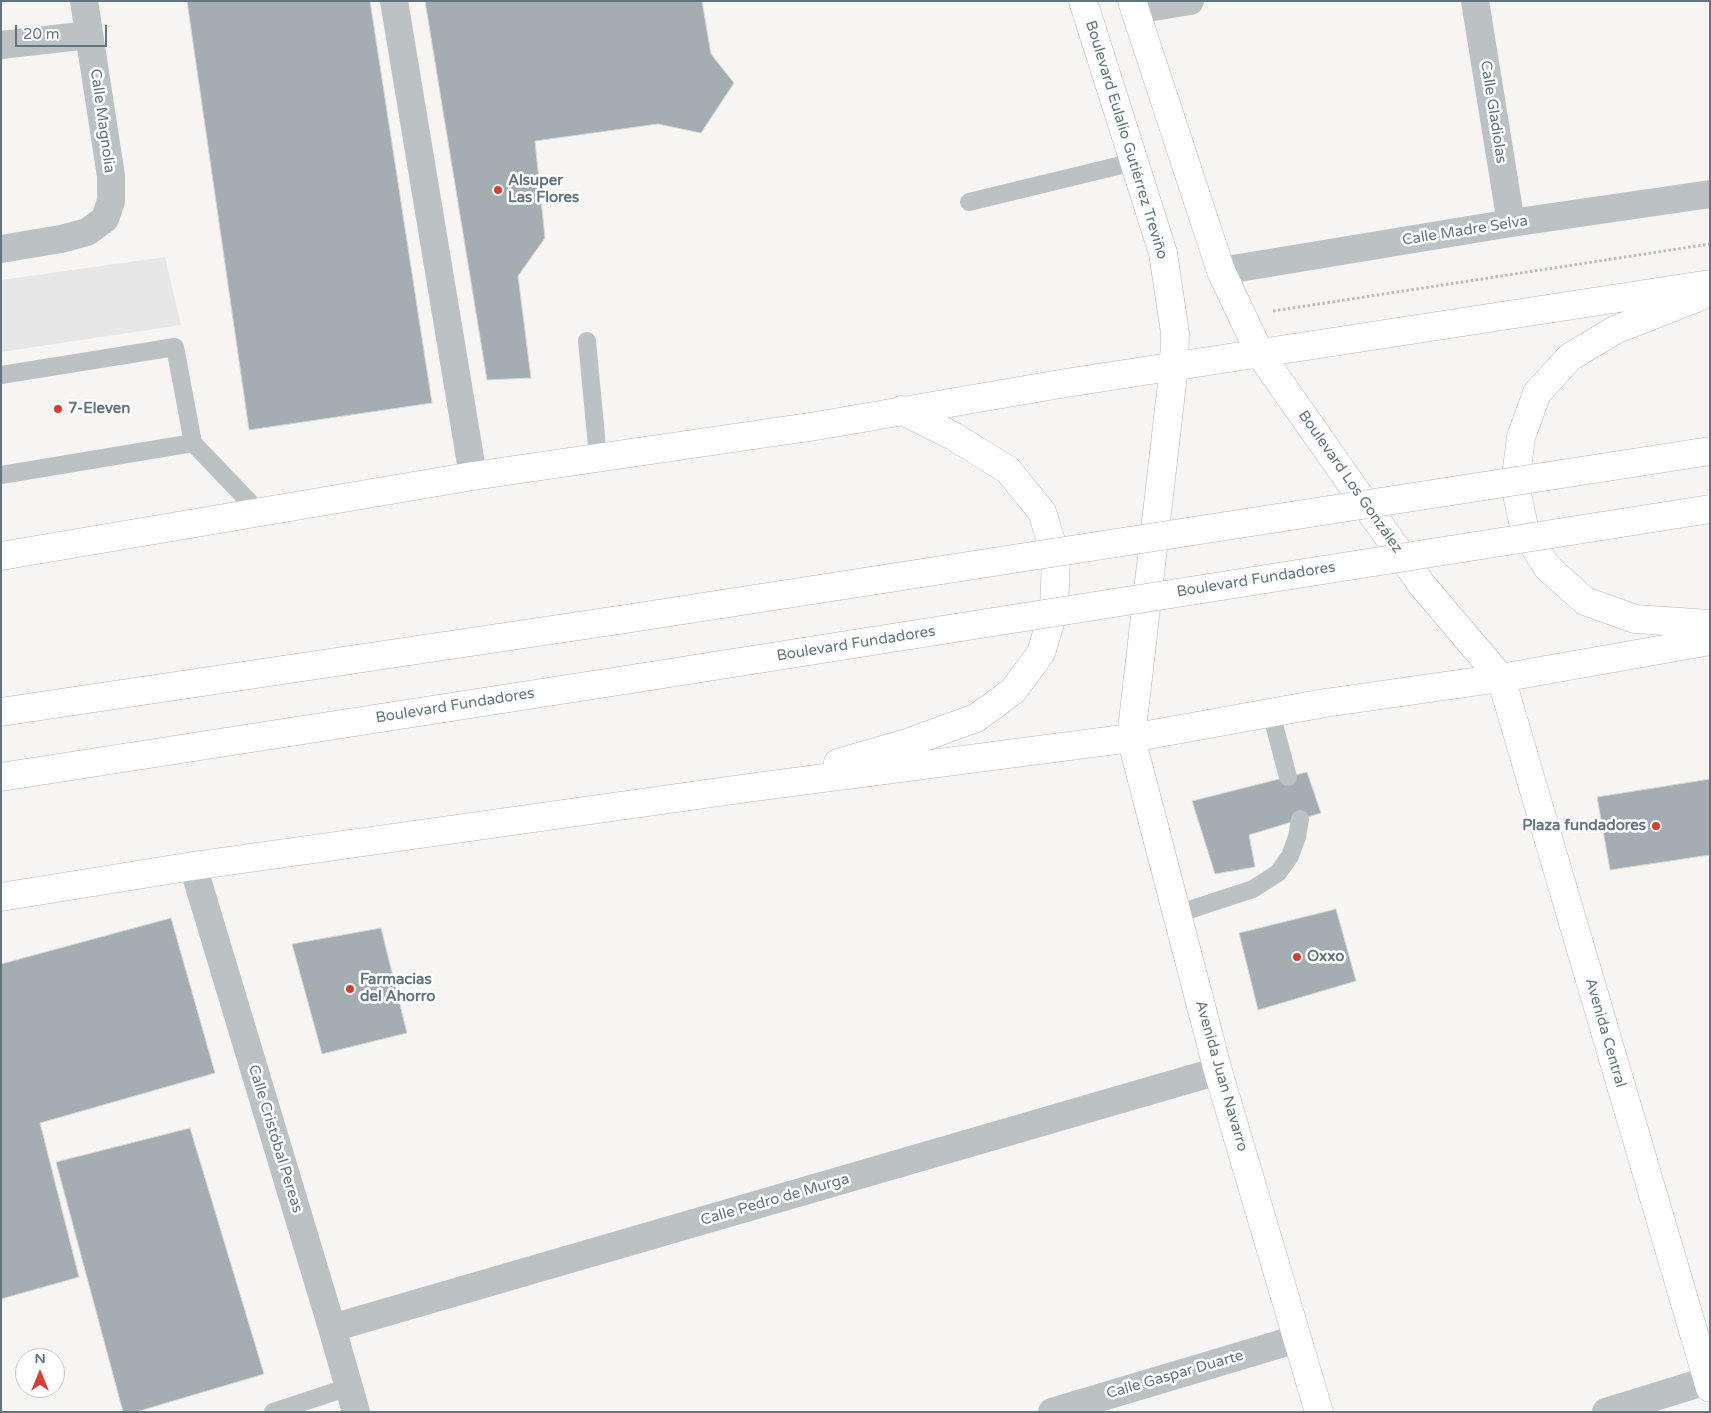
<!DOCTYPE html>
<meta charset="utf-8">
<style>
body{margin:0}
#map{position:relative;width:1711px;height:1413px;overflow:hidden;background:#f6f5f3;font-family:"Varela Round",sans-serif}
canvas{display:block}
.frame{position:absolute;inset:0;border:2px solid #62757c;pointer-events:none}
.north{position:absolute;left:15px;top:1348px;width:50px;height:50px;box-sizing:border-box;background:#fff;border:1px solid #c0c8cb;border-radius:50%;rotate:0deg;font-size:14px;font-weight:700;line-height:20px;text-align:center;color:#62757c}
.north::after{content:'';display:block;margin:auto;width:18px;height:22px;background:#dc3b2d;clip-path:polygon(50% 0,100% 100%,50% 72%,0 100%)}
.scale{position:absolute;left:15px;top:25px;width:92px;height:22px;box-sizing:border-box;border:2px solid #62757c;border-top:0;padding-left:6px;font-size:15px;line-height:18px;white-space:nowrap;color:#62757c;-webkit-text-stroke:4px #fff;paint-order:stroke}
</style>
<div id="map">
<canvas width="1711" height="1413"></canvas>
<div class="frame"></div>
<div class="north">N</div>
<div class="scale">20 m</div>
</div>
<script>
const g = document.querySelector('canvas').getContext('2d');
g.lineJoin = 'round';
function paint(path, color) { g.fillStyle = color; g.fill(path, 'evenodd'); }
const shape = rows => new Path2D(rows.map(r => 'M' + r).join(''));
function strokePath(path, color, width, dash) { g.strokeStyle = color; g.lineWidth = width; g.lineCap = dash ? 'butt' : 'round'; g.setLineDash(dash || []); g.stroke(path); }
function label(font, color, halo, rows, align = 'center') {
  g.font = font + ' "Varela Round",sans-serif'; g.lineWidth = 5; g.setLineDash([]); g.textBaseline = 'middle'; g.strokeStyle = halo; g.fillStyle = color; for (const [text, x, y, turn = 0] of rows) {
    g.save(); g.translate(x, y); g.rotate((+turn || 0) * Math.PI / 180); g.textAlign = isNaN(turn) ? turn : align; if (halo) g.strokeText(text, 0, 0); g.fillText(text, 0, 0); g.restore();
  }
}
paint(shape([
 [165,257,181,325,1,352,1,280]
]), '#e6e7e6');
const building = shape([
 [187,1,370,1,432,403,249,430,187,1],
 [425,1,702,1,711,54,734,83,701,133,658,124,535,141,545,238,518,276,531,378,487,380,425,1],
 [1307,772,1321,813,1249,835,1255,867,1215,874,1192,801,1307,772],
 [1710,779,1710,855,1610,870,1597,797,1710,779],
 [1336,909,1356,981,1258,1010,1239,933,1336,909],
 [171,918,215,1073,40,1123,79,1277,1,1299,1,964,171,918],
 [381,928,407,1033,322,1054,292,944,381,928],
 [190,1128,264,1374,136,1412,123,1412,56,1162,190,1128]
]);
paint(building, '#a4aeb2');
strokePath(building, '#d7d7d5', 1);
const secondary = shape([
 [1699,297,1615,330,1570,357,1537,393,1521,437,1515,485,1525,531,1547,567,1585,601,1635,619,1710,624],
 [1,556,473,476,816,426,1066,383,1710,284],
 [1501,678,1710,1388],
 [1131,738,1218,1071,1319,1412],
 [838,763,907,743,976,718,1013,691,1041,653,1054,610,1056,557,1042,512,1008,470,953,436,901,410],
 [1,897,193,866,755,787,1131,738,1325,703,1501,678,1710,641]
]);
const primary = shape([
 [1083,1,1163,253,1175,333,1174,366,1131,738],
 [1132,1,1221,271,1260,354,1422,585,1501,678]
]);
const motorway = shape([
 [1,712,632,618],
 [1,777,638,678]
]);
strokePath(secondary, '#b1b8bb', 29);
strokePath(primary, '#b0b6b9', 29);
strokePath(motorway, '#b0b5b7', 29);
strokePath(shape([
 [1273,311,1710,244]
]), '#b9bcbe', 3, [2.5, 2.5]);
strokePath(shape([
 [969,202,1134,162],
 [587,341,598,457],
 [1,375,175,347,193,443,259,512],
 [1,475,193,443],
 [1271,713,1288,777],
 [1177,914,1253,889,1278,873,1290,856,1297,837,1300,819],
 [273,1412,349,1387]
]), '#bcc2c4', 18);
strokePath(shape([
 [394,1,473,476],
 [1475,1,1511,223],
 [1135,10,1190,1],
 [1,45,89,35],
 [1,249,61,239,87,232,105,219,111,201,111,176,84,1],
 [1221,271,1511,223,1710,194],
 [193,866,332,1328,356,1412],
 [332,1328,1218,1071],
 [1052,1412,1297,1339],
 [1606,1412,1710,1380]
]), '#bcc2c4', 28);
strokePath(secondary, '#fff', 28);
strokePath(primary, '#fff', 28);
strokePath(motorway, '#fff', 28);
const motorwayBridge = shape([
 [632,618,1710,451],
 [638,678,1710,509]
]);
strokePath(motorwayBridge, '#b0b5b7', 29, []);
strokePath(motorwayBridge, '#fff', 28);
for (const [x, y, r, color] of [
 [498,190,5,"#dc3b2d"],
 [58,409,5,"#dc3b2d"],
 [1656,826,5,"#dc3b2d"],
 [1297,957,5,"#dc3b2d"],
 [350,989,5,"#dc3b2d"]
]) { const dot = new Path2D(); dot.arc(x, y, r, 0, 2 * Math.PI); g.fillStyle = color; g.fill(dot); strokePath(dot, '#fff', 2); }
label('15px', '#62757c', '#fff', [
 ["Calle Gladiolas",1493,112,81],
 ["Calle Magnolia",102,121,82],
 ["Boulevard Eulalio Gutiérrez Treviño",1126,140,73],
 ["Calle Madre Selva",1465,231,-9],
 ["Boulevard Los González",1350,482,55],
 ["Boulevard Fundadores",1256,580,-9],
 ["Boulevard Fundadores",856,644,-9],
 ["Boulevard Fundadores",455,706,-9],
 ["Avenida Central",1605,1033,74],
 ["Avenida Juan Navarro",1221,1076,74],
 ["Calle Cristóbal Pereas",275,1139,73],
 ["Calle Pedro de Murga",775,1200,-16],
 ["Calle Gaspar Duarte",1175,1375,-16]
]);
label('bold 15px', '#62757c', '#fff', [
 ["Alsuper",508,181],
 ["Las Flores",508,198],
 ["7-Eleven",68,409],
 ["Plaza fundadores",1646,826,"right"],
 ["Oxxo",1307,957],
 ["Farmacias",360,980],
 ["del Ahorro",360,997]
], 'left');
</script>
